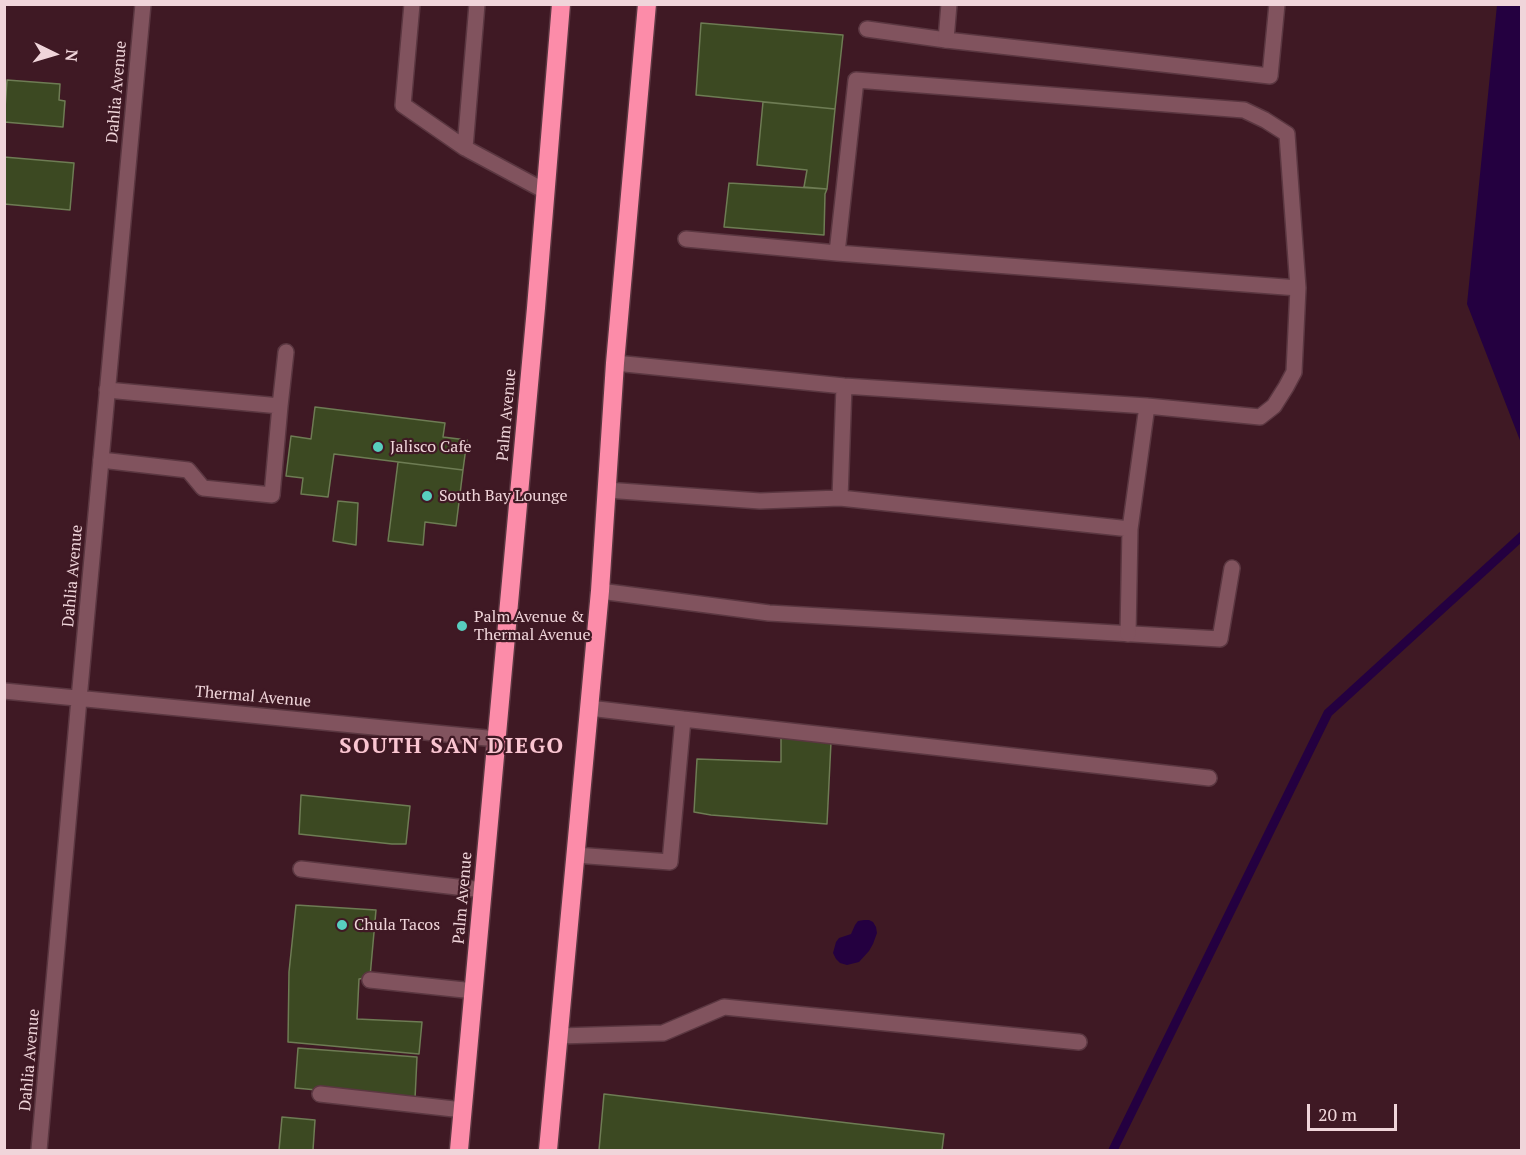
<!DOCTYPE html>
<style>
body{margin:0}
#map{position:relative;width:1526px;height:1155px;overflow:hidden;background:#3f1924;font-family:"PT Serif",serif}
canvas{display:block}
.frame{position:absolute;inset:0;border:6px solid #f0d5da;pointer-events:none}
.north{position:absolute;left:24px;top:24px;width:60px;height:60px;-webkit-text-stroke:4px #3f1924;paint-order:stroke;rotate:95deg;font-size:16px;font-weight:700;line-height:24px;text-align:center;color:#f0d5da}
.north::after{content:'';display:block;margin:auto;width:21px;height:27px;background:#f0d5da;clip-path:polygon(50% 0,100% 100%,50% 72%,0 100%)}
.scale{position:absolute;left:1307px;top:1104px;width:90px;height:27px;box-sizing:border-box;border:3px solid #f0d5da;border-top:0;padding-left:8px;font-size:18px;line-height:21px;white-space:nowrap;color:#f0d5da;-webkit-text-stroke:4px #3f1924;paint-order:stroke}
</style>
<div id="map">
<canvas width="1526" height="1155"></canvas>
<div class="frame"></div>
<div class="north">N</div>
<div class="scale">20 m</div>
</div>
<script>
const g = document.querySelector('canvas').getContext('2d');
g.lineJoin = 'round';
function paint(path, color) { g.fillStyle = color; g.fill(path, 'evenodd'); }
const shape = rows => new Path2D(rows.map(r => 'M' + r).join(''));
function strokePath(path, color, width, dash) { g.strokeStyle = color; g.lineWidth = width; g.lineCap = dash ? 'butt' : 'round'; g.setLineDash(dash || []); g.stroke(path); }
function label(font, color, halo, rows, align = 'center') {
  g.font = font + ' "PT Serif",serif'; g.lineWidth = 4.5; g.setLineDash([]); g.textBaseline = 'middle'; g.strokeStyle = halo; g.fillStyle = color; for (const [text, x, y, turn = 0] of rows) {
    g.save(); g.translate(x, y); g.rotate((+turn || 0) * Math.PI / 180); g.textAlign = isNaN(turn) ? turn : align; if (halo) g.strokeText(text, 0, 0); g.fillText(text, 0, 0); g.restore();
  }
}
paint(shape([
 [1497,5,1521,5,1521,443,1467,304],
 [864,920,869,920,873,922,876,927,877,933,873,944,869,951,859,962,847,965,840,963,836,959,833,953,836,942,839,938,851,934,855,925,858,921]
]), '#240040');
strokePath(shape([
 [1113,1150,1328,713,1522,536]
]), '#240040', 9);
const building = shape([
 [701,23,843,35,835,109,696,95,701,23],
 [7,80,60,84,59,100,65,101,63,127,4,122,7,80],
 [763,102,835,109,827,189,804,187,807,170,757,165,763,102],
 [4,157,74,163,70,210,4,204,4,157],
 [729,183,827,189,825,194,824,235,724,227,729,183],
 [315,407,445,423,443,437,467,440,463,470,334,454,328,497,301,494,303,478,286,476,291,436,311,439,315,407],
 [398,462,463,470,456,526,425,522,423,545,388,541,398,462],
 [338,501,358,503,356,545,333,541,338,501],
 [781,737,831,742,827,824,711,815,694,812,697,759,781,762,781,737],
 [301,795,410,806,406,844,392,844,299,834,301,795],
 [296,905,376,910,370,977,359,979,357,1019,422,1022,419,1054,288,1042,289,972,296,905],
 [298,1048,417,1057,415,1099,295,1088,298,1048],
 [604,1094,857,1124,944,1134,942,1150,599,1150,604,1094],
 [282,1117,315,1120,313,1150,317,1150,279,1150,282,1117]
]);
paint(building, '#3c4922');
strokePath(building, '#6e7c54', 1.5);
const lane = shape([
 [412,4,403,105,465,148],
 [477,4,465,148,545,191],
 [867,29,946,40],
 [280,406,286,352],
 [101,460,188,470,203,488,272,495,280,406,107,390],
 [600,591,769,613,1220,639,1232,568],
 [683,719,1209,778],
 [575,855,670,862,683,719,589,708],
 [301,869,483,890],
 [370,980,474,991],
 [559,1036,663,1033,724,1007,1079,1042],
 [320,1094,463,1110]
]);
const street = shape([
 [949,4,946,40,1270,76,1277,4],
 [686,239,837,253,1298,288],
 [615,363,844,386,1147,406,1260,417,1274,406,1286,387,1294,372,1298,288,1287,134,1265,120,1244,110,856,80,837,253],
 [606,490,760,501,840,498,1130,529],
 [840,498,844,386],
 [1128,634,1130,529,1147,406],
 [4,691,497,739],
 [39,1150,79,699,143,4]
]);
const highway = shape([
 [459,1150,536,308,561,4],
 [548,1150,600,591,615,363,647,4]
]);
strokePath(lane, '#5b3741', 18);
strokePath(street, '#5b3741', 18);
strokePath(highway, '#5b3741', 21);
strokePath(lane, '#81535e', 15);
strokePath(street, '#81535e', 15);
strokePath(highway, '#fc8ca9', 18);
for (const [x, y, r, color] of [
 [378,447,6,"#58cebf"],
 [427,496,6,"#58cebf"],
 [462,626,6,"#58cebf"],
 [342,925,6,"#58cebf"]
]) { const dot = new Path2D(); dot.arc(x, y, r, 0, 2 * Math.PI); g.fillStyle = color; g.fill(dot); strokePath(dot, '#3f1924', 2); }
label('16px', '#f0d5da', '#3f1924', [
 ["Dahlia Avenue",117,92,-85],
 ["Palm Avenue",507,415,-85],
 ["Dahlia Avenue",73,576,-85],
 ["Thermal Avenue",253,697,5],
 ["Palm Avenue",463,898,-85],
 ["Dahlia Avenue",30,1060,-85]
]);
label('16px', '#f0d5da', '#3f1924', [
 ["Jalisco Cafe",390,447],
 ["South Bay Lounge",439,496],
 ["Palm Avenue &",474,617],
 ["Thermal Avenue",474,635],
 ["Chula Tacos",354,925]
], 'left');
g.letterSpacing = '1.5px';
label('bold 22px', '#fac5d1', '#3f1924', [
 ["SOUTH SAN DIEGO",452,747]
]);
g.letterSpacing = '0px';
</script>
